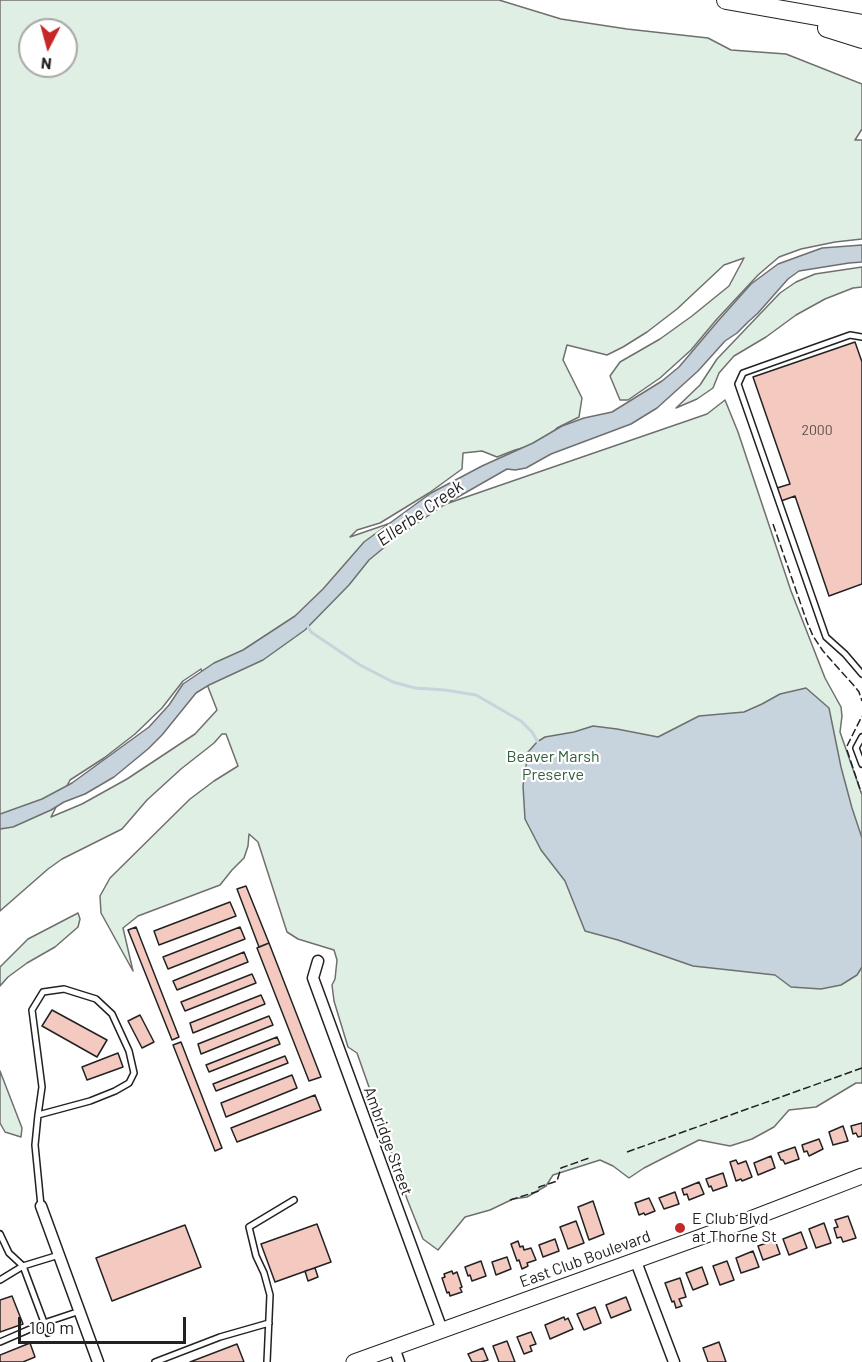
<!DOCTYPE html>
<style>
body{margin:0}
#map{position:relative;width:862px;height:1362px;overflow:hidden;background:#fff;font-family:Barlow,sans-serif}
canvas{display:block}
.north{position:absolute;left:18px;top:18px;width:60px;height:60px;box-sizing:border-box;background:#fff;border:2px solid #a7a7a7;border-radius:50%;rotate:186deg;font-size:16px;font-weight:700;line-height:24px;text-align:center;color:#222}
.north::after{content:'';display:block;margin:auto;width:21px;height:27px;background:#c62828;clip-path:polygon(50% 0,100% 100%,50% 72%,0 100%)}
.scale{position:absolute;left:18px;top:1317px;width:168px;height:27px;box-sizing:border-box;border:3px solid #222;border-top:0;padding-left:8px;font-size:18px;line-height:21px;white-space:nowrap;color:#222;-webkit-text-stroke:4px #fff;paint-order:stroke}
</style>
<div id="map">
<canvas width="862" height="1362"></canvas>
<div class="north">N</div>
<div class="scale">100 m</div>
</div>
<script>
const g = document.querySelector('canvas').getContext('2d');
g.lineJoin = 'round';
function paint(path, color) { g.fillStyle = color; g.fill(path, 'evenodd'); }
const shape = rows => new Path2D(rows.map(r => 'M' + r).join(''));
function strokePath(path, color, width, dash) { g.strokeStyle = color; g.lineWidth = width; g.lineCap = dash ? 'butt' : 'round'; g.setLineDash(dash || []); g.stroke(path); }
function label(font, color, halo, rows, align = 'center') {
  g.font = font + ' Barlow,sans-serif'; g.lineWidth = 4.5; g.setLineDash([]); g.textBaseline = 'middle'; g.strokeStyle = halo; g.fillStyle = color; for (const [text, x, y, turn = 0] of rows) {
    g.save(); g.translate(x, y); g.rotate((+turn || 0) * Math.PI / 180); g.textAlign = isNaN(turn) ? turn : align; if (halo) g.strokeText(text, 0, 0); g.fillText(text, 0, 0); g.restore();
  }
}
const green = shape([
 [0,0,499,0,561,19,627,29,708,38,731,50,786,54,862,84,862,129,855,140,862,140,862,239,835,242,801,249,779,257,758,275,717,319,691,350,660,378,628,400,620,400,610,376,620,362,660,339,692,316,729,286,744,258,724,265,677,309,647,332,623,347,607,355,567,345,563,360,582,398,579,417,557,428,544,442,515,450,497,457,482,451,463,453,462,469,429,493,380,523,357,530,350,537,707,414,725,400,738,432,791,591,825,678,841,707,842,716,840,732,862,795,862,1083,856,1083,816,1107,789,1110,774,1127,752,1139,730,1146,699,1140,644,1168,629,1178,613,1166,600,1160,553,1175,546,1186,527,1197,513,1199,490,1210,465,1217,438,1250,423,1239,407,1199,381,1121,357,1053,348,1047,334,1001,332,985,335,979,337,960,334,950,298,939,287,932,258,842,249,834,248,846,244,858,232,870,220,885,138,916,123,928,133,971,101,913,100,896,110,878,190,799,214,781,238,766,226,734,222,734,214,743,181,769,147,800,122,829,62,859,48,869,0,911,0,0],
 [30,30,66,30,66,66,30,66,30,30],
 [201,669,217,710,195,734,127,779,82,804,51,817,70,780,104,758,135,734,162,708,183,681,201,669],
 [862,267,862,287,853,288,825,299,796,315,766,337,734,356,719,373,713,388,697,399,676,408,700,385,717,359,780,293,796,282,815,274,862,267],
 [78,913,80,919,78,927,55,947,27,963,8,977,0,986,0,967,28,939,78,913],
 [0,1071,22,1128,21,1137,5,1132,0,1123,0,1071]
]);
paint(green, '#e0efe3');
strokePath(green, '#6f6f6f', 1.5);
const water = shape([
 [862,245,862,262,849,263,799,271,788,279,758,313,748,322,737,333,725,341,698,371,657,408,631,424,551,454,526,468,515,470,507,469,444,505,398,536,369,560,349,585,305,630,263,660,209,685,196,693,162,735,148,749,114,777,85,794,64,802,51,810,13,827,0,829,0,814,42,799,72,783,149,727,169,705,183,684,214,663,243,650,295,616,323,589,364,542,431,493,482,466,533,443,562,426,584,418,612,412,662,381,679,367,718,321,751,284,778,264,822,248,862,245],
 [806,688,829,708,841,767,852,808,862,838,862,967,857,975,841,985,821,989,791,987,775,975,693,966,618,940,585,931,565,881,541,850,525,819,523,786,528,752,537,742,545,737,574,732,593,726,617,729,658,737,699,716,744,712,762,704,780,694,806,688]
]);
paint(water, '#c7d3dd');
strokePath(water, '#6f6f6f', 1.5);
strokePath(shape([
 [307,625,311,632,360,665,393,682,415,688,445,690,476,695,521,721,532,732,539,744]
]), '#c7d3dd', 3);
const building = shape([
 [855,342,862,362,862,584,829,596,795,496,781,501,777,488,790,484,753,377,855,342],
 [246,886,269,943,259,947,237,889,246,886],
 [230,902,236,916,159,945,154,931,230,902],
 [136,927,179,1037,172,1040,128,930,136,927],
 [240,927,245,939,168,969,163,957,240,927],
 [269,943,321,1077,309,1081,257,948,269,943],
 [244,952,248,962,177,990,173,981,244,952],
 [252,974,256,983,185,1011,181,1002,252,974],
 [261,995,265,1004,193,1033,190,1023,261,995],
 [52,1010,107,1040,97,1057,42,1026,52,1010],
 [140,1015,154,1042,142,1048,128,1021,140,1015],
 [269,1016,273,1025,201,1054,198,1044,269,1016],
 [277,1037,280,1044,209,1072,206,1065,277,1037],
 [181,1042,222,1148,215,1151,173,1045,181,1042],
 [118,1053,123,1067,87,1080,82,1067,118,1053],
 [285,1056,288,1063,216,1091,213,1084,285,1056],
 [292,1075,297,1088,226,1117,221,1103,292,1075],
 [315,1095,321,1110,237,1142,231,1128,315,1095],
 [862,1123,862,1136,858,1137,856,1133,853,1134,851,1126,862,1123],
 [843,1126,848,1141,833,1145,829,1132,843,1126],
 [819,1139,823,1149,809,1156,807,1151,804,1152,802,1145,819,1139],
 [795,1147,799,1159,785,1164,783,1160,781,1160,778,1153,795,1147],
 [771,1156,775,1168,758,1175,754,1163,771,1156],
 [736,1160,738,1164,746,1161,752,1177,742,1181,741,1179,736,1181,730,1162,736,1160],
 [723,1173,727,1186,713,1191,711,1186,709,1187,706,1179,723,1173],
 [699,1182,704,1194,689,1200,687,1194,684,1195,682,1189,699,1182],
 [675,1192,679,1204,664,1209,659,1198,675,1192],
 [649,1198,655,1211,645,1215,644,1213,639,1215,635,1203,649,1198],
 [593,1201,604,1234,589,1240,578,1207,593,1201],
 [848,1216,856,1238,843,1242,841,1237,837,1238,834,1228,838,1227,835,1220,848,1216],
 [576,1221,584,1243,568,1249,560,1227,576,1221],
 [824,1223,831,1243,816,1248,809,1229,824,1223],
 [317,1224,331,1262,275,1282,261,1244,317,1224],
 [185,1225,201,1267,112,1301,96,1258,185,1225],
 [801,1232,807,1248,789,1255,783,1239,801,1232],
 [555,1239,559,1251,543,1257,539,1245,555,1239],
 [775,1240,780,1254,763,1260,758,1246,775,1240],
 [518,1241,520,1247,523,1246,524,1250,531,1248,536,1260,527,1263,528,1266,522,1269,519,1260,517,1261,511,1244,518,1241],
 [753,1251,759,1267,741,1273,736,1258,753,1251],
 [507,1257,511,1269,496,1275,492,1262,507,1257],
 [481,1261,486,1276,472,1281,470,1275,468,1276,465,1267,481,1261],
 [727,1261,734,1280,720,1285,713,1266,727,1261],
 [702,1267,708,1284,693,1290,686,1273,702,1267],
 [315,1268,318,1277,308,1281,305,1271,315,1268],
 [452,1271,453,1274,457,1272,462,1287,460,1288,462,1292,450,1296,449,1292,447,1293,442,1278,445,1277,444,1274,452,1271],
 [680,1278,686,1297,679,1299,682,1306,676,1308,674,1301,672,1302,665,1283,680,1278],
 [12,1296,23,1324,0,1332,0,1300,12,1296],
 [626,1297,631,1310,611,1318,606,1305,626,1297],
 [595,1307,601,1323,584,1330,577,1314,595,1307],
 [564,1317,565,1320,568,1318,573,1329,550,1339,545,1325,564,1317],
 [531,1332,536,1344,530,1346,532,1351,524,1354,517,1337,531,1332],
 [507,1341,515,1362,499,1362,493,1346,507,1341],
 [719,1342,726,1362,708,1362,703,1348,719,1342],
 [30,1343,35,1357,23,1362,0,1362,0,1355,30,1343],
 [237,1344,244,1362,190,1362,237,1344],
 [483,1348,488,1360,481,1362,472,1362,468,1354,483,1348]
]);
paint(building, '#f3c9c0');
strokePath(building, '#222', 1.5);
const lane = shape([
 [862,337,850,335,743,373,738,384,826,637,845,654,862,674],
 [862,737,856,748,862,764],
 [38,1115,90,1101,115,1091,129,1083,134,1073,129,1051,112,1014,96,999,64,989,43,992,32,1010,42,1087,38,1115,35,1145,41,1206],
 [0,1234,9,1253,23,1266,48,1333],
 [0,1280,23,1266,59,1255],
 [0,1342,44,1323,80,1311],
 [155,1362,220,1337,269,1323],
 [267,1362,270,1295,264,1273,256,1256,249,1227,294,1200]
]);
const street = shape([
 [318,961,313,978,442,1330],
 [41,1206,98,1362],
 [635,1259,674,1362],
 [394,1347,399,1362]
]);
const secondary = shape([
 [354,1362,745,1221,862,1176]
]);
const highway = shape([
 [726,0,862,24],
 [827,28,862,39]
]);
strokePath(lane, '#222', 8);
strokePath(street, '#222', 13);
strokePath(secondary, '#222', 17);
strokePath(highway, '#222', 20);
strokePath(lane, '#fff', 5);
strokePath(street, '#fff', 10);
strokePath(secondary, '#fff', 15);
strokePath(highway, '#fff', 18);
strokePath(shape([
 [773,524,807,622,813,636,823,651,856,688,859,692,862,701],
 [847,746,862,716],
 [847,750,861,792],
 [627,1152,862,1068],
 [510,1200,539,1191,539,1187,557,1181,561,1168,589,1158]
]), '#222', 1.5, [8, 3]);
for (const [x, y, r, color] of [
 [680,1228,6,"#c62828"]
]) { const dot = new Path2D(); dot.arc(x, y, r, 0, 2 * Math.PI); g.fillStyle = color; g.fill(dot); strokePath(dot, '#fff', 2); }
label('14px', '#564c4a', null, [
 ["2000",817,430]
]);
label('16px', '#2f5e38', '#fff', [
 ["Beaver Marsh",553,757],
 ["Preserve",553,775]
]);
label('16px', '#222', '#fff', [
 ["Ambridge Street",388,1141,70],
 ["East Club Boulevard",585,1259,-20]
]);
label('16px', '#222', '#fff', [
 ["E Club Blvd",692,1219],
 ["at Thorne St",692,1237]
], 'left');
label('italic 18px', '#222', '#fff', [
 ["Ellerbe Creek",420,513,-35]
]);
</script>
